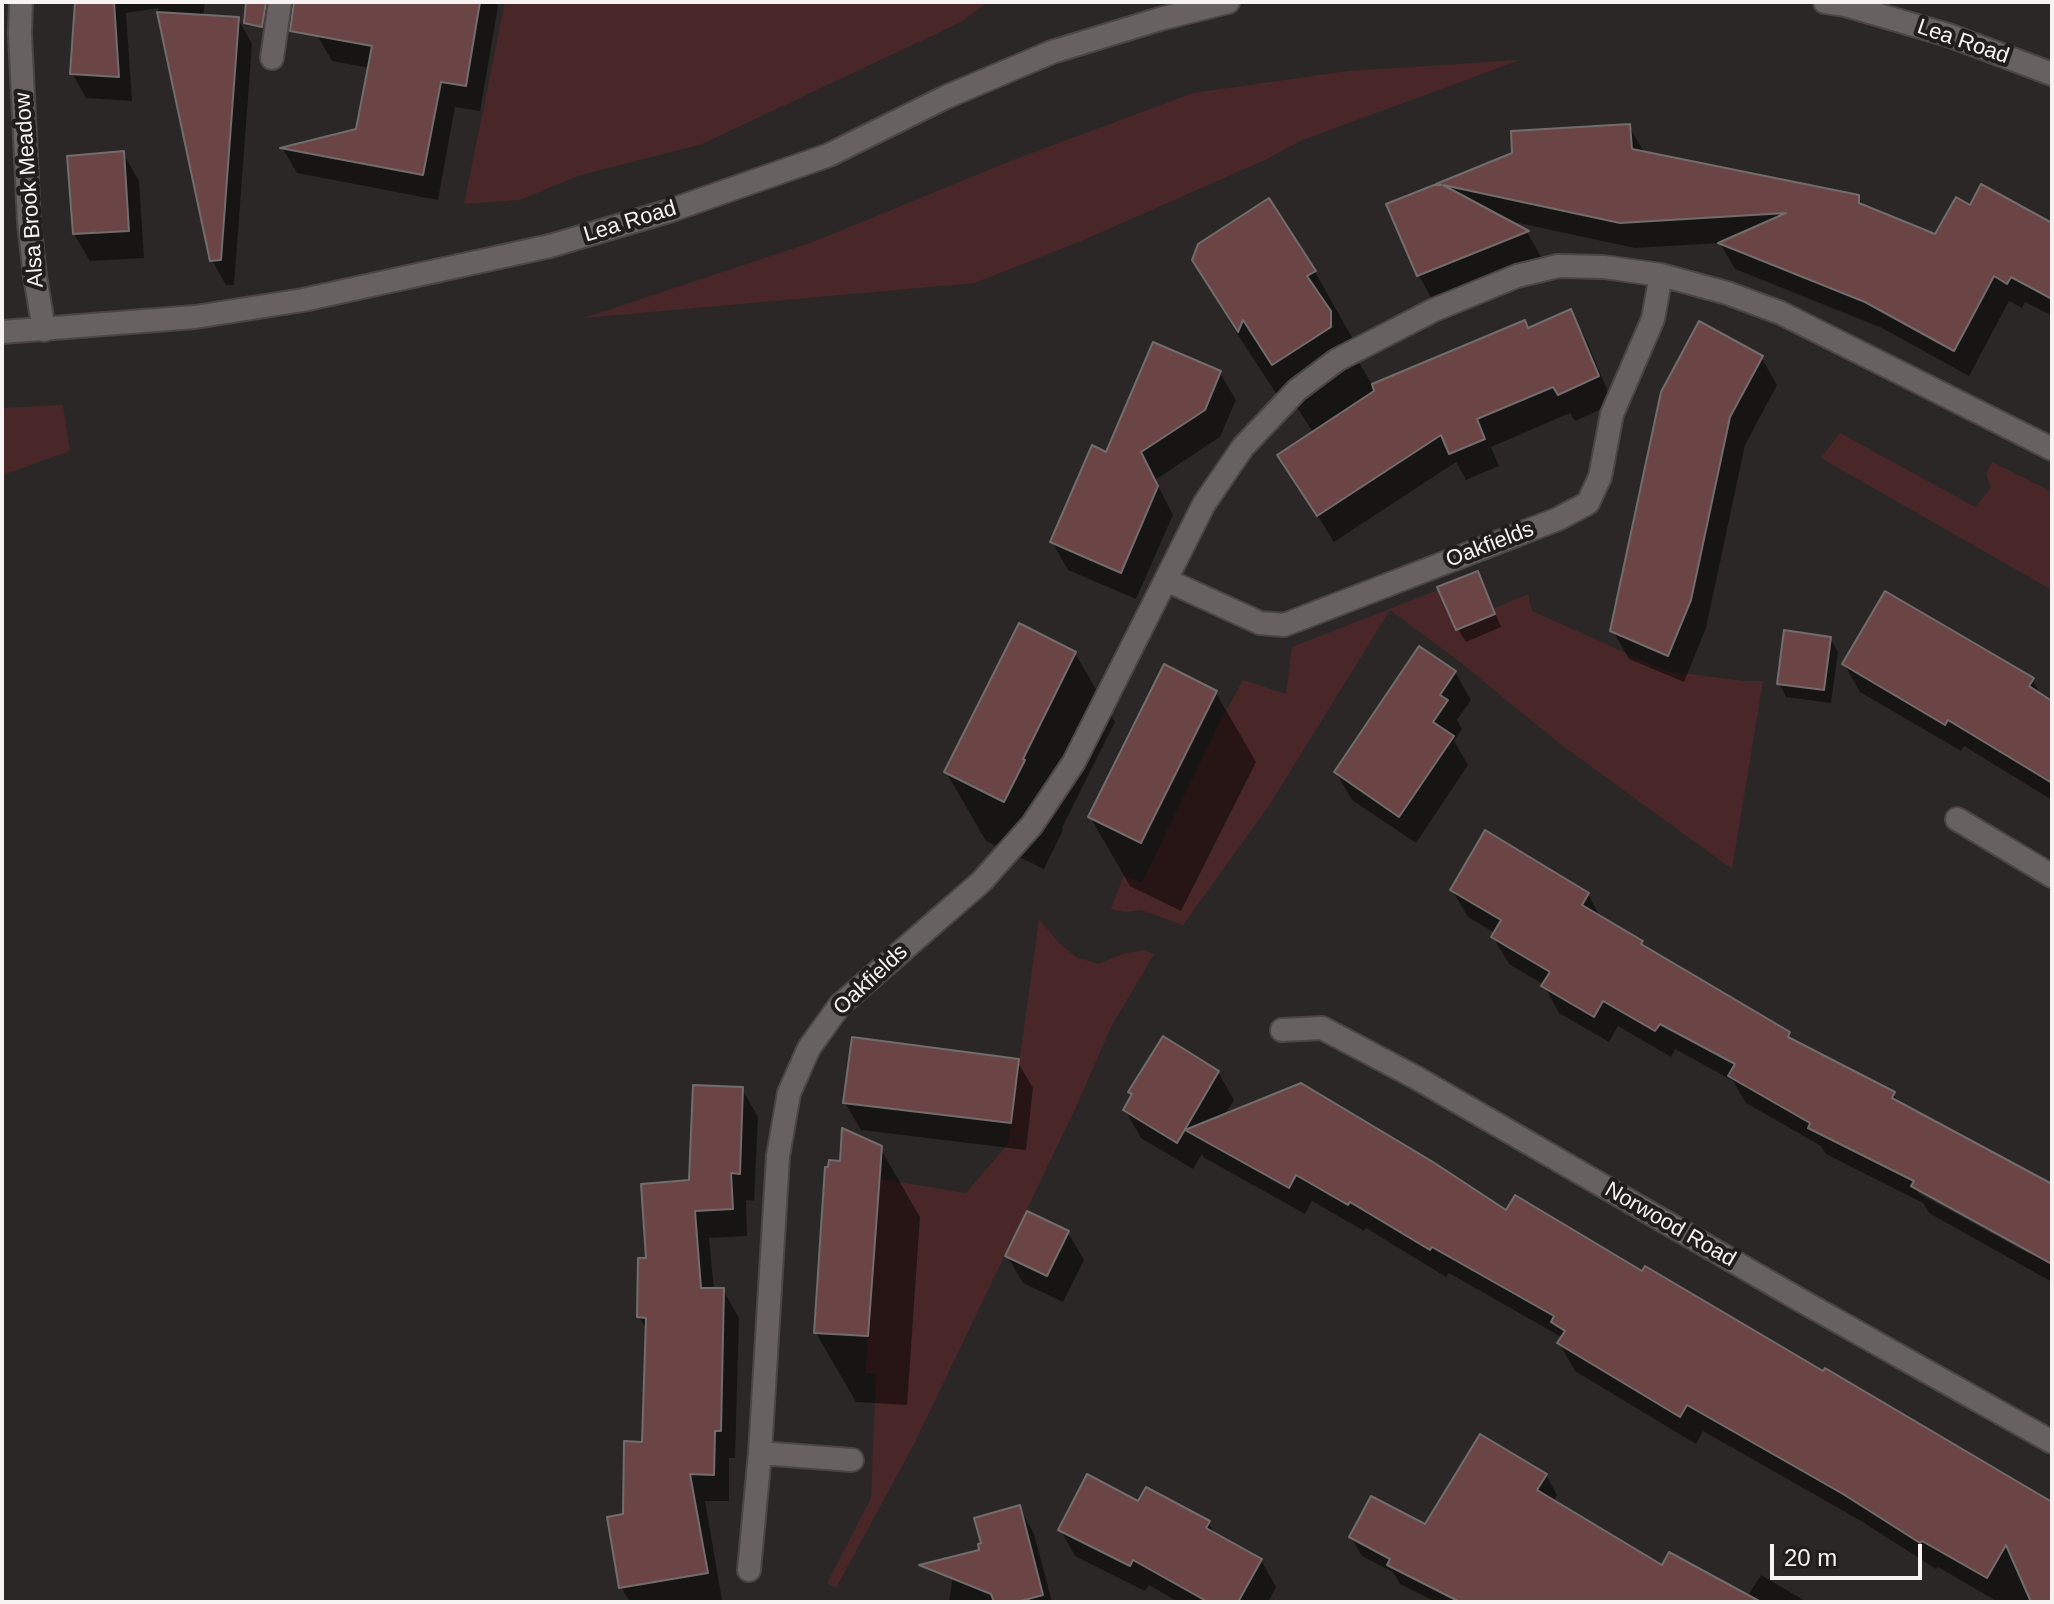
<!DOCTYPE html>
<style>
body{margin:0}
#map{position:relative;width:2054px;height:1604px;overflow:hidden;background:#2c2727;font-family:Arial,sans-serif}
canvas{display:block}
.frame{position:absolute;inset:0;border:4px solid #f7f3f3;pointer-events:none}
.scale{position:absolute;left:1770px;top:1544px;width:152px;height:36px;box-sizing:border-box;border:4px solid #f7f3f3;border-top:0;padding-left:10px;font-size:24px;line-height:28px;white-space:nowrap;color:#f7f3f3;-webkit-text-stroke:6px #221d1d;paint-order:stroke}
</style>
<div id="map">
<canvas width="2054" height="1604"></canvas>
<div class="frame"></div>
<div class="scale">20 m</div>
</div>
<script>
const g = document.querySelector('canvas').getContext('2d');
g.lineJoin = 'round';
function paint(path, color) { g.fillStyle = color; g.fill(path, 'evenodd'); }
const shape = rows => new Path2D(rows.map(r => 'M' + r).join(''));
function strokePath(path, color, width, dash) { g.strokeStyle = color; g.lineWidth = width; g.lineCap = dash ? 'butt' : 'round'; g.setLineDash(dash || []); g.stroke(path); }
function label(font, color, halo, rows, align = 'center') {
  g.font = font + ' Arial,sans-serif'; g.lineWidth = 8; g.setLineDash([]); g.textBaseline = 'middle'; g.strokeStyle = halo; g.fillStyle = color; for (const [text, x, y, turn = 0] of rows) {
    g.save(); g.translate(x, y); g.rotate((+turn || 0) * Math.PI / 180); g.textAlign = isNaN(turn) ? turn : align; if (halo) g.strokeText(text, 0, 0); g.fillText(text, 0, 0); g.restore();
  }
}
paint(shape([
 [505,2,988,2,961,22,702,144,581,175,519,200,464,204],
 [1520,60,1300,141,1267,159,1079,242,974,283,584,318,813,242,1013,160,1193,93,1348,71],
 [63,405,70,451,2,475,2,408],
 [1840,433,1975,507,1991,488,1986,474,1992,462,2052,492,2052,590,1821,458],
 [1438,590,1455,630,1495,614,1493,609,1528,594,1532,611,1666,671,1744,681,1763,681,1732,869,1559,743,1455,658,1390,610,1270,804,1183,925,1141,910,1125,912,1111,909,1124,875,1142,882,1217,728,1243,680,1286,694,1292,647],
 [1039,919,1059,943,1076,957,1098,964,1122,954,1143,950,1154,954,1111,1027,1077,1105,914,1444,836,1588,827,1583,871,1498,876,1374,866,1373,866,1364,879,1179,966,1193,1008,1144]
]), '#492729');
paint(shape([
 [76,2,205,2,203,17,238,19,252,44,234,285,226,285,212,260,158,8,126,13,132,101,86,98,72,73],
 [323,2,496,2,498,6,480,111,455,107,438,200,297,173,283,149,358,130,370,68,332,61,317,35],
 [1629,126,1644,152,1858,196,1865,208,1936,237,1971,208,2052,232,2052,316,2025,302,2022,308,2009,301,1969,376,1882,328,1735,269,1720,243,1635,248,1509,221,1527,232,1541,257,1433,301,1419,276,1389,205,1514,154],
 [123,153,139,181,144,258,90,261,74,234],
 [1269,201,1315,272,1354,341,1348,344,1373,386,1524,323,1528,331,1571,312,1586,339,1613,404,1575,421,1570,413,1491,447,1499,466,1466,480,1456,462,1334,542,1280,456,1314,434,1284,387,1279,398,1234,329,1194,260],
 [1761,357,1777,385,1745,445,1706,628,1684,682,1629,659,1613,631],
 [1220,373,1236,400,1220,437,1155,480,1173,515,1136,599,1068,570,1052,542,1107,454],
 [1477,573,1484,586,1501,627,1466,642,1458,629],
 [1830,638,1838,652,1831,703,1786,697,1779,683],
 [1075,653,1115,722,1062,828,1063,830,1044,869,986,841,946,772],
 [1844,664,2032,679,2049,709,2052,711,2052,800,1964,746,1961,751,1860,692],
 [1455,672,1471,700,1457,720,1462,729,1454,741,1468,765,1416,843,1352,800,1336,773],
 [1216,693,1256,762,1181,911,1130,886,1090,817],
 [1452,890,1588,894,1602,920,1641,942,1646,950,1789,1034,1793,1042,1894,1094,1900,1105,2052,1186,2052,1282,1929,1213,1923,1203,1826,1154,1821,1146,1746,1103,1733,1081,1675,1049,1671,1057,1618,1026,1609,1042,1559,1013,1544,985,1509,964,1493,937,1495,933,1468,917],
 [1918,1188,2032,1250,2030,1254,1918,1193],
 [1017,1061,1033,1088,1026,1150,861,1130,845,1103],
 [1218,1072,1234,1100,1224,1116,1507,1212,1643,1274,2052,1504,2052,1602,1998,1602,1938,1567,1936,1569,1861,1521,1703,1431,1696,1444,1575,1371,1559,1343,1563,1338,1449,1273,1446,1277,1366,1228,1364,1231,1312,1201,1305,1214,1203,1157,1202,1154,1193,1169,1141,1138,1125,1110,1133,1096,1131,1092],
 [742,1089,758,1117,754,1201,746,1200,747,1236,709,1238,714,1290,723,1290,739,1318,735,1458,729,1458,729,1501,705,1501,722,1600,710,1602,630,1602,621,1587,625,1516,644,1444,648,1332,639,1317,648,1260],
 [880,1148,920,1217,907,1405,856,1402,816,1333,842,1163],
 [1068,1233,1084,1260,1063,1302,1023,1283,1007,1256],
 [1546,1475,1557,1495,1553,1502,1662,1568,1747,1597,1761,1575,1807,1602,1436,1602,1400,1584,1393,1572,1362,1556,1351,1537,1426,1527],
 [1139,1504,1209,1523,1216,1536,1261,1560,1276,1587,1268,1602,1178,1602,1149,1585,1145,1591,1075,1556,1060,1529],
 [1019,1507,1034,1534,1052,1602,949,1602,954,1568,982,1551]
]), '#0007');
const building = shape([
 [75,2,114,2,119,77,70,74,75,2],
 [246,2,266,2,262,27,244,23,246,2],
 [294,2,480,2,466,86,441,82,423,175,280,148,356,129,372,46,290,31,294,2],
 [157,12,239,17,221,260,210,261,157,12],
 [1630,124,1632,149,1859,195,1859,203,1935,234,1956,197,1970,205,1981,184,2052,223,2052,299,2011,277,2007,284,1994,276,1954,351,1865,302,1718,243,1786,213,1620,223,1443,185,1529,231,1417,276,1386,204,1434,185,1441,185,1436,184,1512,153,1511,131,1630,124],
 [124,151,129,231,73,234,67,156,124,151],
 [1269,198,1316,271,1307,276,1331,311,1331,327,1272,365,1243,320,1238,332,1192,260,1198,244,1269,198],
 [1571,309,1599,376,1558,395,1553,387,1477,419,1485,439,1449,454,1441,435,1317,516,1277,455,1374,391,1372,384,1525,320,1528,328,1571,309],
 [1699,321,1763,356,1730,417,1691,600,1668,656,1610,631,1661,392,1699,321],
 [1153,342,1221,371,1205,410,1141,452,1158,486,1121,573,1050,542,1092,445,1106,452,1153,342],
 [1478,571,1495,614,1456,630,1437,587,1478,571],
 [1885,591,2034,678,2029,686,2052,701,2052,783,1948,720,1945,725,1842,664,1885,591],
 [1019,623,1076,652,1023,759,1025,760,1004,802,944,772,1019,623],
 [1784,630,1831,637,1824,690,1777,684,1784,630],
 [1419,646,1456,671,1440,695,1448,700,1433,722,1454,736,1399,817,1334,772,1419,646],
 [1164,664,1217,691,1141,843,1088,817,1164,664],
 [1485,830,1589,893,1582,905,1643,941,1641,944,1790,1032,1788,1037,1895,1092,1892,1098,2052,1184,2052,1264,1911,1186,1914,1181,1808,1128,1810,1123,1728,1076,1735,1064,1660,1024,1655,1031,1603,1001,1594,1017,1541,986,1550,972,1491,937,1501,920,1450,890,1485,830],
 [1163,1036,1219,1071,1177,1143,1123,1110,1132,1094,1128,1092,1163,1036],
 [852,1037,1019,1059,1011,1123,843,1103,852,1037],
 [1301,1083,1433,1162,1506,1210,1515,1195,1642,1271,1645,1266,1823,1371,1825,1368,2052,1502,2052,1602,2031,1602,2006,1545,1987,1578,1922,1541,1920,1543,1843,1494,1687,1405,1680,1417,1557,1343,1565,1331,1551,1322,1554,1316,1432,1247,1430,1250,1350,1202,1348,1205,1296,1175,1289,1188,1185,1130,1301,1083],
 [693,1085,743,1087,740,1174,731,1173,733,1209,695,1211,701,1288,724,1288,721,1431,715,1431,714,1475,690,1474,708,1573,619,1588,607,1517,623,1514,624,1441,642,1442,646,1318,637,1317,638,1258,646,1258,641,1184,689,1180,693,1085],
 [842,1128,882,1146,868,1336,814,1333,825,1167,828,1167,829,1160,840,1161,842,1128],
 [1027,1211,1069,1231,1047,1276,1005,1256,1027,1211],
 [1480,1434,1547,1474,1537,1490,1662,1565,1669,1552,1761,1602,1460,1602,1387,1565,1390,1559,1349,1537,1371,1496,1425,1524,1480,1434],
 [1087,1474,1138,1501,1146,1487,1210,1521,1206,1528,1262,1559,1238,1602,1208,1602,1133,1560,1130,1566,1058,1530,1087,1474],
 [1020,1505,1043,1595,1017,1602,994,1602,991,1594,919,1565,979,1550,978,1544,981,1543,974,1518,1020,1505]
]);
paint(building, '#6b4546');
strokePath(building, '#726c6c', 2);
const minor = shape([
 [21,2,20,34,29,222,35,276,44,330],
 [272,58,280,2],
 [1166,580,1260,623,1284,625,1558,519,1588,503,1600,477,1612,414,1653,319,1661,275],
 [1957,819,2052,876],
 [1282,1030,1322,1028,1415,1077,1800,1300,2052,1442],
 [760,1453,852,1460],
 [749,1570,760,1453,778,1156,789,1093,809,1048,840,1005,981,882,1032,825,1074,762,1204,504,1243,447,1297,390,1337,360,1434,310,1517,276,1558,266,1604,267,1661,275,1727,293,1781,313,2052,449]
]);
const tertiary = shape([
 [1825,2,1845,5,1948,35,2052,74],
 [2,332,195,317,303,300,550,246,669,211,829,155,946,97,1052,52,1160,19,1228,2]
]);
strokePath(minor, '#4a4646', 26);
strokePath(tertiary, '#4a4646', 26);
strokePath(minor, '#676161', 22);
strokePath(tertiary, '#676161', 22);
label('22px', '#f7f3f3', '#221d1d', [
 ["Lea Road",1963,42,19],
 ["Alsa Brook Meadow",30,190,-94],
 ["Lea Road",630,222,-17],
 ["Oakfields",1490,545,-21],
 ["Oakfields",871,980,-43],
 ["Norwood Road",1670,1225,30]
]);
</script>
